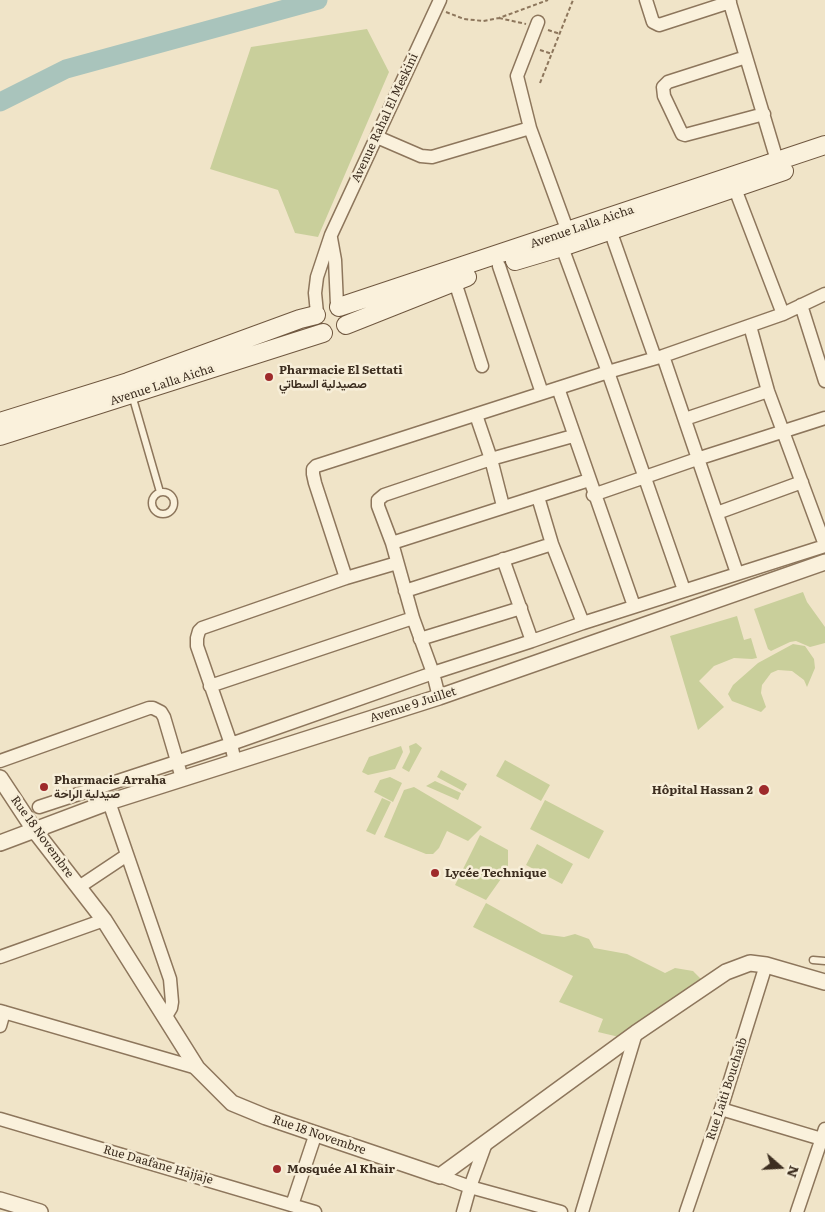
<!DOCTYPE html>
<meta charset="utf-8">
<style>
body{margin:0}
#map{position:relative;width:825px;height:1212px;overflow:hidden;background:#f0e4c8;font-family:Literata,serif}
canvas{display:block}
.north{position:absolute;left:755px;top:1142px;width:50px;height:50px;-webkit-text-stroke:4px #f7eed8;paint-order:stroke;rotate:109deg;font-size:14px;font-weight:700;line-height:20px;text-align:center;color:#3d2e20}
.north::after{content:'';display:block;margin:auto;width:18px;height:22px;background:#3d2e20;clip-path:polygon(50% 0,100% 100%,50% 72%,0 100%)}
</style>
<div id="map">
<canvas width="825" height="1212"></canvas>
<div class="north">N</div>
</div>
<script>
const g = document.querySelector('canvas').getContext('2d');
g.lineJoin = 'round';
function paint(path, color) { g.fillStyle = color; g.fill(path, 'evenodd'); }
const shape = rows => new Path2D(rows.map(r => 'M' + r).join(''));
function strokePath(path, color, width, dash) { g.strokeStyle = color; g.lineWidth = width; g.lineCap = dash ? 'butt' : 'round'; g.setLineDash(dash || []); g.stroke(path); }
function label(font, color, halo, rows, align = 'center') {
  g.font = font + ' Literata,Vazirmatn,serif'; g.lineWidth = 5; g.setLineDash([]); g.textBaseline = 'middle'; g.strokeStyle = halo; g.fillStyle = color; for (const [text, x, y, turn = 0] of rows) {
    g.save(); g.translate(x, y); g.rotate((+turn || 0) * Math.PI / 180); g.textAlign = isNaN(turn) ? turn : align; if (halo) g.strokeText(text, 0, 0); g.fillText(text, 0, 0); g.restore();
  }
}
paint(shape([
 [367,29,389,72,318,237,295,233,278,190,210,169,251,47],
 [803,592,807,602,825,627,825,643,810,647,796,641,790,642,771,651,768,649,754,609],
 [737,616,744,640,751,638,757,658,752,659,734,658,714,666,699,681,724,707,698,730,670,636],
 [793,644,805,646,814,659,815,668,807,687,804,680,792,671,778,670,771,673,762,685,761,693,766,707,761,712,732,701,728,694,733,685,758,663],
 [416,743,422,748,409,772,402,768,410,752,409,746],
 [401,746,403,752,395,769,368,775,362,772,369,757],
 [505,760,550,785,541,801,496,776],
 [441,770,467,784,463,791,437,777],
 [390,777,402,783,393,802,374,792,380,780],
 [435,781,461,793,458,800,426,786],
 [414,787,482,827,468,841,447,831,439,848,433,854,426,854,384,837,404,790],
 [382,798,391,802,375,835,366,831],
 [545,800,604,831,589,859,530,829],
 [480,835,508,850,508,869,486,900,455,885],
 [537,844,573,864,562,884,526,865],
 [486,903,542,934,564,937,575,934,589,939,594,948,627,954,665,973,675,968,693,971,702,980,619,1037,598,1032,603,1019,559,1002,573,976,473,927]
]), '#c9cf9b');
strokePath(shape([
 [0,102,66,69,318,0]
]), '#a9c4bc', 19);
const service = shape([
 [132,395,160,492],
 '152 503a11 11 0 1 1 22 0a11 11 0 1 1-22 0Z',
 [813,960,825,961]
]);
const minor = shape([
 [646,0,653,22,659,25,730,2],
 [729,0,779,167],
 [746,57,668,82,663,87,664,96,682,134,685,135,764,114],
 [530,128,517,76,538,22],
 [377,137,421,156,432,157,530,128,568,232],
 [732,181,783,314],
 [610,230,655,358],
 [331,238,335,260,337,305],
 [562,247,608,372,684,590],
 [499,266,542,393],
 [455,282,482,366],
 [801,305,825,381],
 [317,313,315,293,317,277,331,235,440,0],
 [750,326,768,391,825,545],
 [663,356,737,573],
 [558,388,634,606],
 [476,415,491,459,503,506],
 [685,419,768,391],
 [593,495,697,459,825,418],
 [538,497,552,544,583,623],
 [717,513,802,482],
 [392,543,589,480],
 [503,559,532,641],
 [346,578,315,483,313,474,313,469,316,466,608,372,663,356,783,314,825,294],
 [405,591,552,544],
 [420,639,521,608],
 [210,686,413,618],
 [439,697,433,673,413,618,392,543,378,506,378,500,384,495,491,459,573,436],
 [0,761,149,708,153,708,161,712,164,717,182,778],
 [235,762,231,744,197,646,197,638,199,631,202,628,346,578,397,563],
 [109,802,170,979,172,1002,171,1008,165,1018],
 [39,807,231,744,433,673,532,641,583,623,825,546],
 [79,887,127,855],
 [0,957,104,920],
 [0,1011,197,1068],
 [0,1026,4,1012],
 [721,1109,825,1140],
 [0,1119,315,1212],
 [440,1176,470,1187,561,1212],
 [292,1205,316,1133],
 [463,1212,470,1187,486,1143],
 [582,1212,636,1033],
 [686,1212,721,1109,766,965],
 [797,1212,825,1129]
]);
const tertiary = shape([
 [0,778,35,831,104,920,197,1068,232,1103,266,1117,440,1176,636,1033,726,972,750,963,766,965,825,982],
 [0,843,109,802,439,697,825,562],
 [0,1200,40,1212]
]);
const secondary = shape([
 [515,261,562,247,784,171],
 [339,307,825,145],
 [346,325,467,277],
 [0,422,128,382,300,319,316,315],
 [0,436,323,333]
]);
strokePath(service, '#8d765c', 9);
strokePath(minor, '#8d765c', 15);
strokePath(tertiary, '#8d765c', 18);
strokePath(secondary, '#6f573f', 20);
strokePath(shape([
 [446,12,464,19,483,21,499,18,548,0],
 [499,18,526,24],
 [548,30,560,34],
 [540,50,552,54],
 [540,83,573,0]
]), '#8d765c', 2, [4, 2.5]);
strokePath(service, '#faf1dc', 6);
strokePath(minor, '#faf1dc', 12);
strokePath(tertiary, '#faf1dc', 15);
strokePath(secondary, '#faf1dc', 18);
for (const [x, y, r, color] of [
 [269,377,5,"#9e2a2b"],
 [44,787,5,"#9e2a2b"],
 [764,790,6,"#9e2a2b"],
 [435,873,5,"#9e2a2b"],
 [277,1169,5,"#9e2a2b"]
]) { const dot = new Path2D(); dot.arc(x, y, r, 0, 2 * Math.PI); g.fillStyle = color; g.fill(dot); strokePath(dot, '#f7eed8', 2); }
label('12px', '#3d2e20', '#f7eed8', [
 ["Avenue Rahal El Meskini",385,118,-65],
 ["Avenue Lalla Aicha",582,227,-19],
 ["Avenue Lalla Aicha",162,385,-18],
 ["Avenue 9 Juillet",413,705,-18],
 ["Rue 18 Novembre",42,837,54],
 ["Rue Laiti Bouchaib",727,1089,-72],
 ["Rue 18 Novembre",319,1135,19],
 ["Rue Daafane Hajjaje",158,1165,16]
]);
label('bold 12px', '#3d2e20', '#f7eed8', [
 ["Pharmacie El Settati",279,370],
 ["صصيدلية السطاتي",279,384],
 ["Pharmacie Arraha",54,780],
 ["صيدلية الراحة",54,794],
 ["Hôpital Hassan 2",753,790,"right"],
 ["Lycée Technique",445,873],
 ["Mosquée Al Khair",287,1169]
], 'left');
</script>
